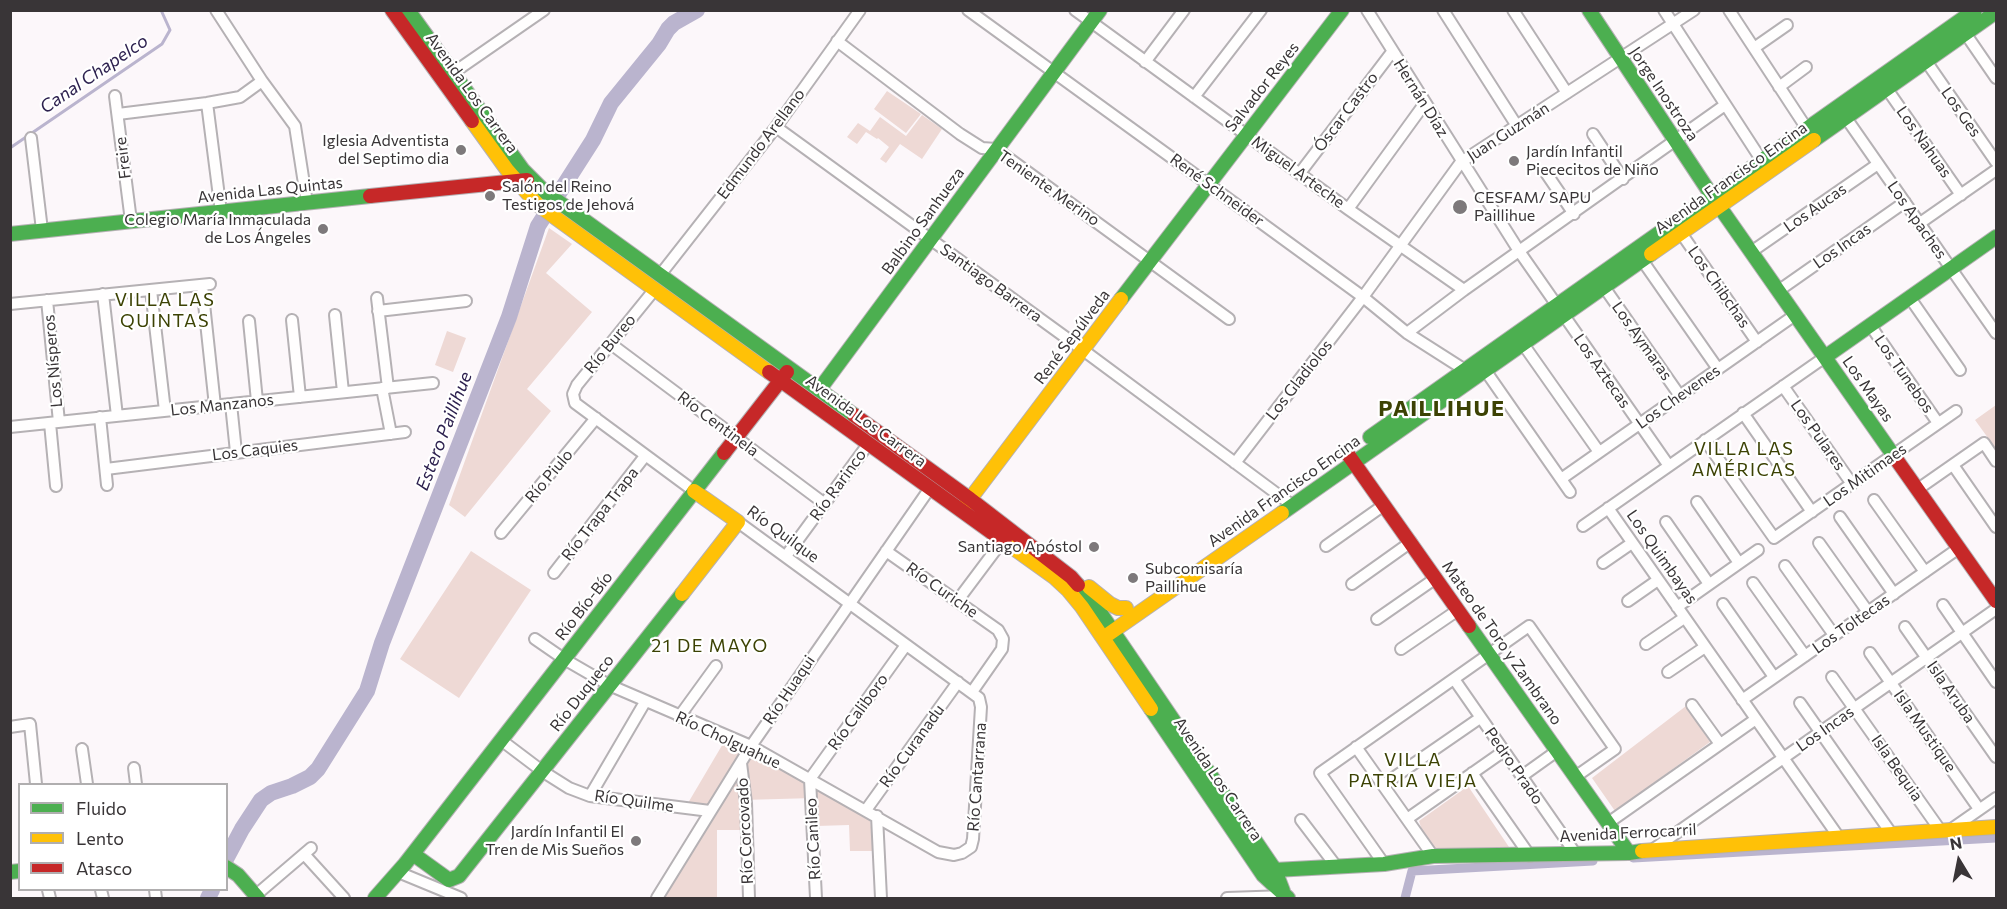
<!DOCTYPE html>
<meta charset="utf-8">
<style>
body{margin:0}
#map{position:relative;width:2007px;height:909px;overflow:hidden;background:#fcf7fa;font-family:Commissioner,sans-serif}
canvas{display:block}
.frame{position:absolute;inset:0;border:12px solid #393537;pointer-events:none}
.legend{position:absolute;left:18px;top:783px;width:210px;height:108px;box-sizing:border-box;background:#fff;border:2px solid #b0aeaf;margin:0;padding:8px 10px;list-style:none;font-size:18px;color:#393537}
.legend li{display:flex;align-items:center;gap:12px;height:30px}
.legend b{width:30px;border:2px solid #b0aeaf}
.north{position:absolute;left:1929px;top:831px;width:60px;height:60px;-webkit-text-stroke:4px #fff;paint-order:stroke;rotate:350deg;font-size:16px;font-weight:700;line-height:24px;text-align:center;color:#393537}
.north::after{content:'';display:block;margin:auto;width:21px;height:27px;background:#393537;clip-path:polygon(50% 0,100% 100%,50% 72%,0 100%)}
</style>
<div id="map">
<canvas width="2007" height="909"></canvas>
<div class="frame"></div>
<ul class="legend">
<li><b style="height:8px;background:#4caf50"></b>Fluido</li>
<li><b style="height:8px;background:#ffc107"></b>Lento</li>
<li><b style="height:8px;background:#c62828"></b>Atasco</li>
</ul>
<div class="north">N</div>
</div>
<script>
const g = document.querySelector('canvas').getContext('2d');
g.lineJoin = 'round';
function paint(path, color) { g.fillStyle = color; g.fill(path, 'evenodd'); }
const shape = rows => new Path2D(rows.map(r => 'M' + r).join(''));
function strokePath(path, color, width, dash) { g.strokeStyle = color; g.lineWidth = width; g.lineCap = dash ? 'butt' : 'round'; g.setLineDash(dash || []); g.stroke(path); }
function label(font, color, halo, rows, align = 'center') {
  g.font = font + ' Commissioner,sans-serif'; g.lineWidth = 4.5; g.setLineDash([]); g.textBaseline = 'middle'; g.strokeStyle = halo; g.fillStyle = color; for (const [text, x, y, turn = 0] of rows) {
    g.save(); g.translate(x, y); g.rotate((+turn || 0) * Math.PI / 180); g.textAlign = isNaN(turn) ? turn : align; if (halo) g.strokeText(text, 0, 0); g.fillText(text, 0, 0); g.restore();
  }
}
paint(shape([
 [887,91,921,114,906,133,874,109],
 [922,115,942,129,922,159,900,144,886,163,880,159,889,147,878,138,877,139,866,132,857,144,847,137,858,123,870,131,880,117,906,136],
 [549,228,572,244,546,273,592,312,527,389,551,411,465,517,449,505],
 [447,331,466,338,453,372,435,365],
 [1996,405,1996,449,1975,420],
 [471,551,531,590,459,698,400,659],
 [1686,706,1710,742,1615,811,1592,778],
 [724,742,753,755,870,819,874,851,850,851,849,825,817,826,814,798,743,800,743,830,717,830,717,898,660,898,716,808,688,803],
 [1468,786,1511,850,1430,855,1419,821]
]), '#eed9d5');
strokePath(shape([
 [10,148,162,44,170,30,161,10]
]), '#bab4ce', 3);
strokePath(shape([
 [1633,858,1996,838],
 [1405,898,1412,871,1593,861]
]), '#bab4ce', 9);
strokePath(shape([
 [226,859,242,829,261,800,271,793,292,786,310,777,318,769,367,691,382,643,509,317,538,226,593,140,611,103,659,44,668,29,674,23,697,10],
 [208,898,212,890]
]), '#bab4ce', 16);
const street = shape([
 [216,10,262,81,295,126,307,203],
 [968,10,1208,184,1363,297,1407,333,1465,370,1485,370,1570,492],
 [1075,10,1348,209,1464,290],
 [1367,10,1519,251,1669,466],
 [1443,10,1517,126],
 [1513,10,1567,93],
 [1664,10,1762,161],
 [1729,10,1809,132],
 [1963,30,1996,78],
 [837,41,960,134,982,148,996,149,1229,319],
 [1754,48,1787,25],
 [1926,61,1996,162],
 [1145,62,1184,10],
 [450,75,544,10],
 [1779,87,1806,67],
 [1887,89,1961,195],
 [115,96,131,221],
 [1194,97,1261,10],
 [207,103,221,212],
 [118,114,207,103,240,97,262,81],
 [1844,115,1996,333],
 [776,127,1083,350,1292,505],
 [1593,134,1623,179],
 [31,138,42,230],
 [1300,173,1392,52],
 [1546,173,1574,214],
 [1348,209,1425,103],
 [1920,223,1996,170],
 [1681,233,1757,342],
 [1751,252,1878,164],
 [1642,260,1718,369],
 [660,275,776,127,860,10],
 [202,285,215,406],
 [1604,287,1680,396],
 [655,289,577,385,573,394,575,403,694,491],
 [151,290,165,411],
 [1778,291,1905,202],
 [103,294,117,416],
 [377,298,388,388],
 [1910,298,1960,370],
 [47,300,59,422],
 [10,304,210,284],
 [378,311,466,301],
 [335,315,343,392],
 [292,320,300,397],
 [249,321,257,401],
 [1870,325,1938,423],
 [1407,333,1464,290,1725,105],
 [611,344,825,504],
 [1523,344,1599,452],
 [1783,386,1852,484],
 [382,388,391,434],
 [231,404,236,452],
 [1743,413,1812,512],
 [100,417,107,485],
 [50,423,56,486],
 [10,427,433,383],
 [1705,440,1774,538,1956,411],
 [1235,463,1363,297,1461,162,1694,10],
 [1953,465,1996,527],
 [106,469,405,432],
 [1561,479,1795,315],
 [1918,489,1984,443,1996,461],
 [1874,500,1925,572],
 [1697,502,1739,563],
 [1608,508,1838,836],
 [1840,517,1894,594],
 [1666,522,1709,584],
 [1583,526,1825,357],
 [501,533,596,418],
 [1819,543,1868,612],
 [1326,546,1384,505],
 [886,551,998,630,1003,639,1002,649,972,692],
 [786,556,869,443],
 [1603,563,1632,543],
 [1785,566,1834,635],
 [554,573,645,456],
 [1753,583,1805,656],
 [1352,584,1411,542],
 [958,600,1003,540],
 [1628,601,1658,580],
 [1723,604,1774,677],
 [1943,605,1996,682],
 [1677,607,1758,550],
 [1377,619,1436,578],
 [1905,627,1996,757],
 [535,639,564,659,609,685,751,746,938,852,954,855,962,853,971,847,973,839,981,707,979,698,738,522],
 [1646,644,1684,618],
 [1401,649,1458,610],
 [1870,653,1979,809],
 [1668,672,1705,647],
 [1832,677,1940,830],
 [1454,679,1575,853],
 [1742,700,1959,548],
 [1800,703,1891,833],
 [1692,705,1720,744],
 [679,717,716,666],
 [10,727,30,724,36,784],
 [501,740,542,771,569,788,590,796,710,811],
 [1356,747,1433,856],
 [82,749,87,784],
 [741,763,746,803,749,898],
 [134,768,136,784],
 [1472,773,1530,856],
 [1522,776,1557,751],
 [1383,785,1480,718],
 [590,796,645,702],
 [866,810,958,682],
 [877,816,881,898],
 [1407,819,1504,751],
 [1301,820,1336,866],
 [1608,823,1756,719],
 [1953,828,1996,798],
 [1655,848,1996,609],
 [304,854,344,898],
 [1384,864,1320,773,1529,626,1615,749,1575,777],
 [398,872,461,898],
 [48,890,50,898],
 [101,890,103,898],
 [155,890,156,898],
 [256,895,311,848],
 [657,898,751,746,930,488],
 [816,898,810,779,906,645],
 [1227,898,1286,896]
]);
const fast = shape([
 [408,10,523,170,545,192,854,415],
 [1589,10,1712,196,1896,459],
 [1814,140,1996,12],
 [10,234,370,196],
 [1121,299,1342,10],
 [1825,357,1996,237],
 [819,390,1100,10],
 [1370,437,1975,10],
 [1282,513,1651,254],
 [1078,585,1095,605,1275,870,1283,891],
 [1469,626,1629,853],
 [1151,709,1263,875,1288,898],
 [413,854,449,880,459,876,682,594],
 [226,867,238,875,258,898],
 [10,872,20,871],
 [1265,875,1275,870,1384,864,1433,856,1629,853,1642,851],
 [375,898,405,864,724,453]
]);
const slow = shape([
 [472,121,508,171,538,205,769,372],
 [1651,254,1814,140],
 [964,507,1121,299],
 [1005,542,1054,577,1068,590,1082,607,1151,709],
 [1089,587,1110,604,1118,608,1126,608],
 [682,594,738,522,694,491],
 [1103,638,1282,513],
 [1642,851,1996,827]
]);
const jam = shape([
 [392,10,472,121],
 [370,196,527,180],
 [769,372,1005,542],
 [854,415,970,499,1071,577,1078,585],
 [724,453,787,372],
 [1347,453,1469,626],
 [1896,459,1996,601]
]);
strokePath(street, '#b5b1b4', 14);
strokePath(fast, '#b5b1b4', 16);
strokePath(slow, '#b5b1b4', 16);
strokePath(jam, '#b5b1b4', 16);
strokePath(street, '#fffefe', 10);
strokePath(fast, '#4caf50', 14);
strokePath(slow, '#ffc107', 14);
strokePath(jam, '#c62828', 14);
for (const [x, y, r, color] of [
 [461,150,6,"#7d797b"],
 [1514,161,6,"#7d797b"],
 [490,196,6,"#7d797b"],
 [1460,207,8,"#7d797b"],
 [323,229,6,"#7d797b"],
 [1094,547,6,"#7d797b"],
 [1133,578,6,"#7d797b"],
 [636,841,6,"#7d797b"]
]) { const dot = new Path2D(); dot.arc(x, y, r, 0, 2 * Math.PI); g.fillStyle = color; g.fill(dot); strokePath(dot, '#fff', 2); }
label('16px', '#393537', '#fff', [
 ["Salvador Reyes",1262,87,-52],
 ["Avenida Los Carrera",472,93,54],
 ["Jorge Inostroza",1664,94,56],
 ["Hernán Díaz",1421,98,58],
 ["Óscar Castro",1346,112,-53],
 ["Los Ges",1961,112,55],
 ["Juan Guzmán",1508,132,-33],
 ["Los Nahuas",1924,142,55],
 ["Edmundo Arellano",761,144,-53],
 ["Freire",123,158,-97],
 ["Miguel Arteche",1298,172,36],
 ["Avenida Francisco Encina",1731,178,-35],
 ["Teniente Merino",1049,188,35],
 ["Avenida Las Quintas",270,190,-6],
 ["René Schneider",1217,190,36],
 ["Los Aucas",1815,208,-35],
 ["Los Apaches",1917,220,55],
 ["Balbino Sanhueza",923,221,-54],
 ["Los Incas",1842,246,-35],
 ["Santiago Barrera",991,283,36],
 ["Los Chibchas",1719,287,55],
 ["René Sepúlveda",1072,337,-53],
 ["Los Aymaras",1642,341,55],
 ["Río Bureo",610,344,-51],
 ["Los Nísperos",53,361,-95],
 ["Los Aztecas",1602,371,55],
 ["Los Tunebos",1904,374,55],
 ["Los Gladiolos",1299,380,-52],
 ["Los Mayas",1868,389,55],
 ["Los Chevenes",1678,397,-35],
 ["Los Manzanos",222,405,-6],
 ["Avenida Los Carrera",866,421,36],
 ["Río Centinela",718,424,37],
 ["Los Pulares",1818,435,55],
 ["Los Caquies",255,450,-7],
 ["Los Mitimaes",1865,475,-35],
 ["Río Piulo",549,476,-50],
 ["Río Rarinco",838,485,-54],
 ["Avenida Francisco Encina",1284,491,-35],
 ["Río Trapa Trapa",600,514,-52],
 ["Río Quilque",783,534,36],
 ["Los Quimbayas",1662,557,55],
 ["Río Curiche",942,590,35],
 ["Río Bío-Bío",584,606,-52],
 ["Los Toltecas",1851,624,-35],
 ["Mateo de Toro y Zambrano",1502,643,55],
 ["Río Huaqui",789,690,-56],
 ["Isla Aruba",1951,692,55],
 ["Río Duqueco",582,693,-52],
 ["Río Caliboro",858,712,-54],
 ["Los Incas",1825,729,-35],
 ["Isla Mustique",1925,731,55],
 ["Río Cholguahue",728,740,25],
 ["Río Curanadu",912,746,-54],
 ["Pedro Prado",1514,766,55],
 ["Isla Bequia",1897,768,55],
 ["Río Cantarrana",977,777,-86],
 ["Avenida Los Carrera",1218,779,56],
 ["Río Quilme",634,801,8],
 ["Río Corcovado",745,831,-93],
 ["Avenida Ferrocarril",1628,833,-3],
 ["Río Canileo",813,839,-93]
]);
label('16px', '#393537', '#fff', [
 ["Iglesia Adventista",449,141],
 ["del Septimo dia",449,159],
 ["Jardín Infantil",1526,152,"left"],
 ["Piececitos de Niño",1526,170,"left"],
 ["Salón del Reino",502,187,"left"],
 ["Testigos de Jehová",502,205,"left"],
 ["CESFAM/ SAPU",1474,198,"left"],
 ["Paillihue",1474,216,"left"],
 ["Colegio María Inmaculada",311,220],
 ["de Los Ángeles",311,238],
 ["Santiago Apóstol",1082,547],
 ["Subcomisaría",1145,569,"left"],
 ["Paillihue",1145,587,"left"],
 ["Jardín Infantil El",624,832],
 ["Tren de Mis Sueños",624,850]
], 'right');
label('italic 18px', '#2d214f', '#fff', [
 ["Canal Chapelco",94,74,-34],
 ["Estero Paillihue",444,431,-69]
]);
g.letterSpacing = '1.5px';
label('18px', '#3c4204', '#fff', [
 ["VILLA LAS",165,300],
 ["QUINTAS",165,321],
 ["VILLA LAS",1744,449],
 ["AMÉRICAS",1744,470],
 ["21 DE MAYO",710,646],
 ["VILLA",1413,760],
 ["PATRIA VIEJA",1413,781]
]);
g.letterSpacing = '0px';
g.letterSpacing = '1.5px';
label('bold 22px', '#3c4204', '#fff', [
 ["PAILLIHUE",1442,409]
]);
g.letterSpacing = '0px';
</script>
